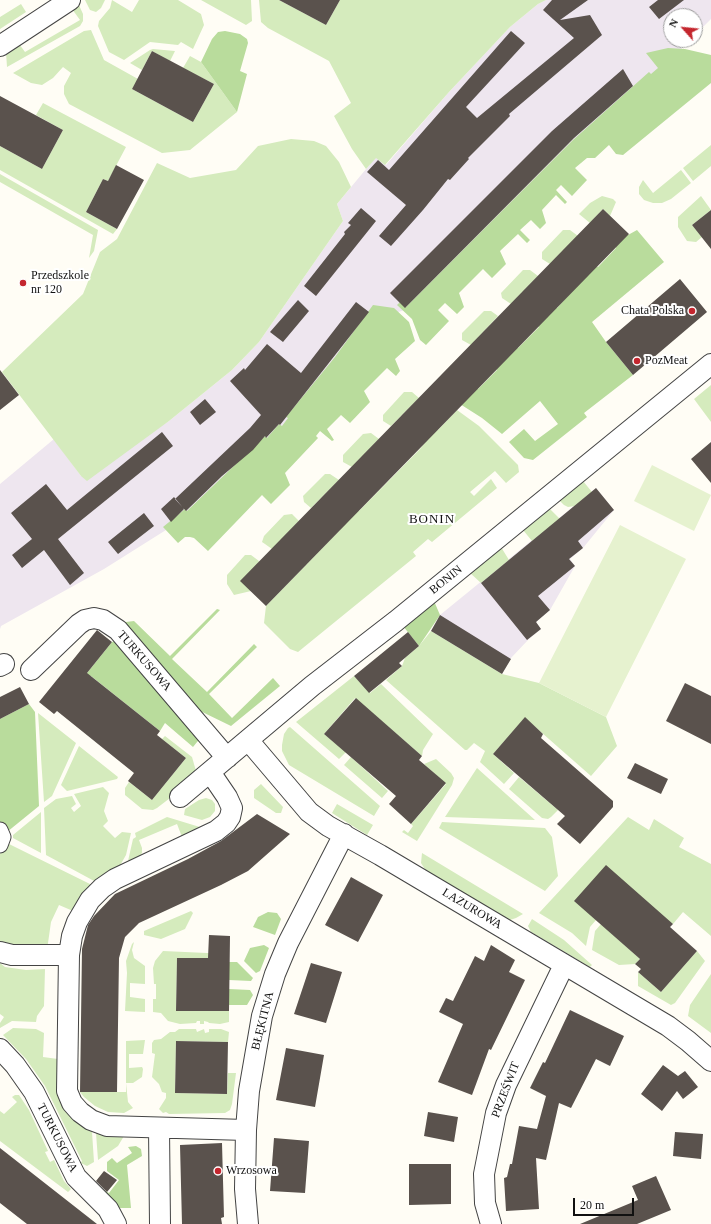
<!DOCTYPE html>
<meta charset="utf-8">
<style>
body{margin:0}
#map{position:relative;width:711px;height:1224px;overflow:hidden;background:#fffdf5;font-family:Georgia,serif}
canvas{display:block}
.north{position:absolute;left:663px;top:8px;width:40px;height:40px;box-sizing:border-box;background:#fff;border:1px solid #a0a0a0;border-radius:50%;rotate:297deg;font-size:11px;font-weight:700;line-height:16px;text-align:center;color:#111}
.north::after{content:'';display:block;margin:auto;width:14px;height:18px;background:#c4262e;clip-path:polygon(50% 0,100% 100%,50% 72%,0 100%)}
.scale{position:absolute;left:573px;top:1198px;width:61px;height:18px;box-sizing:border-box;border:2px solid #111;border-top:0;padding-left:5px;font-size:12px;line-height:14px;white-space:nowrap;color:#111;-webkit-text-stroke:3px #fff;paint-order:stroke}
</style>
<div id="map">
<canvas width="711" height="1224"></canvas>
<div class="north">N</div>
<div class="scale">20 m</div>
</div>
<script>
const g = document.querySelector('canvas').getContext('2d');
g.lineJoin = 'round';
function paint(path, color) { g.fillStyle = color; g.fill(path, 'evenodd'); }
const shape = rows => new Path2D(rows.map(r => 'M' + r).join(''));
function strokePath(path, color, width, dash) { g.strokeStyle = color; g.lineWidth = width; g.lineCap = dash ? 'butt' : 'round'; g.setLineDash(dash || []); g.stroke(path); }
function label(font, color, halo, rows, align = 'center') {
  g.font = font + ' Georgia,serif'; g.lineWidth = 4; g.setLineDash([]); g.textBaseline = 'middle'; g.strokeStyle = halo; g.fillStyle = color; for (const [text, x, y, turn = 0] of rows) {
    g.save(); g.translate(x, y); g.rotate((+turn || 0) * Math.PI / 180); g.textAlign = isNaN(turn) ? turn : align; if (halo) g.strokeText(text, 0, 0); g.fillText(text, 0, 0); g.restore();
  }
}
paint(shape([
 [546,0,711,0,711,19,695,35,695,16,671,16,671,40,690,40,658,73,409,309,372,319,283,429,166,530,104,569,1,626,0,629,0,484,54,439,81,476,169,421,232,370,259,342,343,221,337,204,376,157,386,165,449,92,510,27,538,4],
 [596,488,614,510,583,548,570,559,575,566,550,610,536,622,541,629,528,640,511,658,502,674,431,631,440,615]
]), '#eee6ef');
paint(shape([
 [85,0,105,0,101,8,96,12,90,10],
 [112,0,132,12,139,0,178,0,201,14,204,25,193,49,181,42,178,45,150,42,124,60,109,52,98,26,99,21,110,8],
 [201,0,251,0,252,21,246,25],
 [259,0,279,0,326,25,340,0,546,0,538,4,510,27,449,92,385,165,376,158,366,169,352,149,334,116,351,103,329,61,268,28,261,22],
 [78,3,83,14,83,21,80,26,7,67,6,52,17,41,25,52,80,20,72,9],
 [21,4,26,12,0,29,0,17],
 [91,30,104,60,138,79,132,89,193,122,214,84,183,68,190,56,201,62,237,112,190,150,162,153,69,104,64,94,64,86,71,73,63,67,53,78,42,85,31,83,13,73,84,31],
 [150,50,153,49,175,51,170,61,152,51,142,70,130,63],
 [43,103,126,147,108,181,103,179,86,212,117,229,113,234,0,170,0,146,42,169,63,130,36,115],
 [291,139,314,141,326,146,339,162,351,187,337,204,343,221,259,342,232,370,169,421,87,481,81,476,2,372,83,294,100,252,117,239,157,163,190,178,236,170,258,146],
 [711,145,711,166,693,181,683,168],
 [681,170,691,183,671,199,662,203,653,203,644,200,639,194,639,187,643,180,653,193],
 [0,174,98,230,94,251,89,258,93,235,0,182],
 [602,196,613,199,616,202,610,216,603,209,590,223,579,214,590,203],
 [701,196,711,210,692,225,702,237,696,242,687,241,678,227,678,217],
 [563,230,570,230,578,236,550,264,542,259,542,252],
 [523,270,530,270,538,276,511,304,502,298,501,293],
 [484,311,491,311,498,316,471,345,462,340,462,333],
 [711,385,711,422,694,399],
 [404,392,412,392,419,398,391,426,383,421,383,415],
 [457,410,479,426,518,465,519,472,506,483,495,471,470,492,474,496,491,479,497,488,432,542,428,539,413,552,416,556,298,652,290,649,264,623,266,606,340,530,356,509,359,511,420,449,436,428,438,430],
 [371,433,379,439,352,467,343,462,343,455,363,434],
 [325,474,330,474,339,480,311,508,304,502,303,496],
 [583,481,592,492,575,506,568,507,564,505,559,500],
 [549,508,560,519,532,541,523,530],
 [292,514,299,521,272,549,265,544,262,542,264,536,284,515],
 [501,547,509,560,481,583,469,572],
 [245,555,251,555,259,561,251,591,234,595,227,584,227,575],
 [431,631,502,674,539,683,606,717,617,746,591,776,525,718,493,754,514,773,504,784,480,762,485,751,474,743,467,750,465,750,386,680,402,666,405,658,419,646],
 [354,676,370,693,381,684,433,734,423,750,422,756,355,698,324,734,346,752,339,759,296,722],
 [38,713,76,743,52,796,44,802],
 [290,727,380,806,374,816,289,765,282,751,282,745,284,734,288,728],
 [165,736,192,757,196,771,191,782,157,808,153,810,142,809,125,795,125,788,129,782,152,800,186,758,162,739],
 [79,746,118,777,117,779,67,791,61,785],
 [351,757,388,791,382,798,344,765],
 [436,759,451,773,454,778,452,785,417,841,402,832,404,830,408,833,413,826,411,824,446,784,424,764],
 [477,768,535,820,445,817],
 [519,777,558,810,551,817,548,819,542,818,509,789],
 [261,784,283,807,281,813,276,813,254,798,254,790],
 [103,787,109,793,104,811,108,821,103,826,115,838,122,832,131,833,126,855,118,869,96,882,46,855,44,808,56,799,72,796,76,804,71,808,74,812,81,806,74,794],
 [206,798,212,800,215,804,215,811,210,817,202,820,184,815,185,809,199,800],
 [337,804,373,825,367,835,332,813],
 [41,812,41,853,13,838,13,835],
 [167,817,203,828,182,837,177,824,139,840,142,848,142,853,138,858,129,863,128,861,133,839,136,837,135,833],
 [628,817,649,830,654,819,684,838,679,847,711,864,711,936,683,912,673,924,596,920,590,927,586,946,572,933,539,913],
 [442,822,545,828,552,837,558,876,545,891,439,828],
 [9,844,92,885,73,911,59,905,51,922,47,950,0,946,0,854],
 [422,853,523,914,516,918,510,920,506,918,426,871,421,863],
 [191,911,193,913,185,929,161,939,144,935,144,931],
 [532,919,564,940,592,965,590,967,531,932,528,926],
 [601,924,640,959,635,964,619,965,592,950,595,931],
 [134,942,132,950,134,958,145,966,145,984,130,983,130,997,145,999,145,1012,125,1011,127,973,126,961,132,944],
 [163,951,229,954,229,959,177,959,176,1011,229,1011,229,1022,220,1024,209,1023,208,1022,204,1021,204,1024,200,1024,200,1021,197,1021,196,1023,180,1024,168,1021,161,1013,153,1012,153,999,156,999,156,984,154,984,153,968,155,961],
 [697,951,705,961,675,1003,671,1005,638,986,638,972,661,992],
 [0,963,5,967,26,970,45,969,44,1006,37,1016,36,1022,12,1021,0,1028,0,1023,4,1017,0,1014],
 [711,974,711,1033,688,1016,690,1005],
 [13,1028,36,1029,44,1033,43,1057,58,1059,71,1116,92,1132,94,1162,87,1166,81,1163,82,1161,45,1086,26,1059,3,1035],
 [179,1029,196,1029,197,1032,204,1029,205,1033,209,1032,209,1029,221,1029,229,1032,228,1042,176,1041,175,1093,227,1094,228,1073,236,1073,232,1104,230,1110,225,1113,169,1114,166,1112,163,1113,159,1109,166,1098,166,1093,162,1092,159,1084,152,1077,155,1054,152,1053,152,1043,154,1040,161,1039,170,1032,175,1032],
 [145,1040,143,1054,129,1054,129,1068,142,1067,143,1069,142,1077,133,1083,126,1083,128,1102,133,1108,124,1113,108,1112,95,1106,84,1097,80,1092,126,1092,126,1041],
 [15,1095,19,1095,29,1110,48,1151,45,1152,50,1162,54,1160,64,1181,71,1189,68,1192,0,1141,0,1111,4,1114,17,1102,12,1097],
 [96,1133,104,1136,124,1136,118,1146,98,1160]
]), '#d5ebbd');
paint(shape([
 [225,31,240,34,247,39,248,43,240,71,247,74,237,112,201,62,212,39,218,32],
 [668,48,685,49,711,55,711,83,623,155,616,154,609,145,595,158,587,158,575,168,587,180,572,196,561,185,556,190,567,202,565,204,556,195,542,210,546,223,540,229,531,220,520,230,530,240,527,243,518,234,500,251,506,264,492,278,483,269,459,293,464,307,457,314,445,303,438,310,449,321,426,345,420,340,412,319,397,305,400,302,406,307,573,140,649,72,651,74,658,68,646,53],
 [637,230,664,262,592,322,606,342,633,375,584,413,587,417,533,460,524,458,509,442,524,429,535,441,558,424,540,401,502,434,482,418,460,404,476,388,478,389,497,370,495,367,516,347,518,348,539,327,537,325,555,306,557,308,595,265,598,267,616,248,615,246,626,234,628,235],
 [373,305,394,308,409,322,415,341,395,359,400,371,396,376,387,368,364,391,370,402,350,423,341,415,327,429,334,440,332,441,320,431,316,436,318,438,285,473,290,485,271,504,262,495,208,551,194,538,190,537,185,537,178,543,163,527,185,509,187,511,265,436,267,438,279,424,282,426,288,418,286,417,335,357],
 [434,601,440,615,419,646,403,626],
 [217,609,220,610,172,659,207,692,254,644,257,647,209,694,232,718,273,678,280,686,231,726,192,707,118,623,134,621,170,656],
 [117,640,202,736,193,747,165,723,160,731,91,676,83,678,112,642],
 [29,704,35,712,39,806,7,832,5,826,0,822,0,719],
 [268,912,277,913,281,919,275,935,253,927,258,917],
 [264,945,269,948,260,971,256,973,244,961,250,948],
 [229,962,237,962,253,978,251,981,229,980],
 [229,989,250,990,253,995,247,1005,229,1005],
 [136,1146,141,1149,142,1156,127,1165,131,1208,118,1208,94,1184,109,1193,119,1180,107,1171,107,1162,112,1158,117,1163,132,1153,128,1147]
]), '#b9dc9c');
paint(shape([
 [652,465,711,495,694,531,634,501],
 [620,525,686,559,606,717,539,683]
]), '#e6f2cf');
paint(shape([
 [279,0,340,0,326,25],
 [552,0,588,0,560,20,590,15,602,35,509,114,510,116,468,158,469,159,450,180,448,179,423,210,391,246,379,236,406,205,367,172,378,160,389,170,511,31,525,43,466,107,477,118,574,38,543,10],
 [658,0,684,0,659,19,649,7],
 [152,51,214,84,193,122,132,89],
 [623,69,633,86,574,138,405,308,390,293,552,131],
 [0,96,63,130,42,169,0,146],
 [116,165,144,180,117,229,86,212,103,179,108,181],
 [361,208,376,221,316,296,304,286,345,234,344,232,351,225,348,223],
 [603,209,629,234,266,606,240,581],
 [711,210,711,249,692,225],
 [680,279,707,312,633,375,606,342],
 [298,300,309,311,283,342,270,332],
 [356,302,369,312,280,425,279,424,266,438,265,436,253,450,222,476,186,511,175,499,250,428,261,415,230,381,244,368,245,370,267,344,301,373],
 [0,370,19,395,0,410],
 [205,399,216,412,200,425,190,412],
 [162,432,173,446,58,539,84,573,70,585,44,550,22,568,12,555,32,539,11,513,46,484,67,510],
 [711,442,711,483,691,459],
 [596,488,614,510,578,541,583,548,569,559,575,566,538,596,550,610,536,622,541,629,527,640,481,583],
 [174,497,184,509,171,522,161,509],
 [144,513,154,526,118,554,108,542],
 [440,615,511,659,502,674,431,631],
 [97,630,112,642,87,673,160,731,157,735,186,758,152,800,128,781,134,773,57,711,54,714,39,702],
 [408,632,419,646,399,663,402,666,369,693,354,676],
 [685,683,711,696,711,744,666,721],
 [20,687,29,704,0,719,0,697],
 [356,698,422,756,419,760,446,783,411,824,389,804,396,796,324,734],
 [525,717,543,734,541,738,613,801,613,807,580,844,557,824,565,816,493,754],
 [635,763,668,779,661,794,627,778],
 [257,814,290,834,248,871,221,885,139,923,125,937,119,958,117,1092,80,1092,82,949,88,925,94,916,115,894,188,859,221,841],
 [606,865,673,924,670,927,697,951,661,992,638,972,641,969,635,964,640,959,574,901],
 [351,877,383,895,358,942,325,925],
 [209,935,230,936,229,1011,176,1011,177,958,208,958],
 [491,945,515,960,509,972,525,980,491,1050,489,1049,472,1095,438,1082,463,1024,439,1012,446,998,453,1001,475,956,484,961],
 [311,963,342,972,326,1023,294,1014],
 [570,1010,624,1036,610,1066,596,1059,571,1108,559,1103,546,1160,536,1158,539,1209,506,1211,504,1178,507,1177,510,1164,512,1164,519,1126,537,1129,546,1096,530,1088,543,1062,545,1063],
 [176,1041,228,1042,227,1094,175,1093],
 [286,1048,324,1055,315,1107,276,1100],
 [663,1065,678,1076,685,1071,698,1087,683,1099,677,1091,662,1111,641,1094],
 [428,1112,458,1117,454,1142,424,1136],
 [675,1132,703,1134,701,1159,673,1156],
 [274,1138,309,1141,305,1193,270,1191],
 [222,1143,224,1217,221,1218,222,1224,182,1224,180,1145],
 [0,1148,97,1224,27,1224,0,1203],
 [409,1164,451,1164,451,1204,409,1205],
 [104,1171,117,1180,107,1192,96,1181],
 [656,1176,671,1210,637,1224,580,1224,638,1200,632,1186]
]), '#5a524d');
const pedestrian = shape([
 [0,830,3,837,0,845]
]);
const minor = shape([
 [0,46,70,0],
 [0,666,4,664],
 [31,670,79,624,85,620,94,618,103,620,118,630,227,758],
 [248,740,309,812,328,826,380,855,668,1026,688,1041,711,1061],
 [210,772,227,797,232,808,230,817,226,823,216,831,115,879,102,888,90,900,77,922,72,936,69,955,67,1091,72,1103,80,1112,91,1120,107,1126,246,1130],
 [180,797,312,686,396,621,711,364],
 [0,952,12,955,69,955],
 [0,1049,15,1065,34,1092,76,1177,108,1209,116,1224],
 [159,1128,160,1224],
 [248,1224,245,1189,246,1130,249,1091,262,1016,275,974,288,943,344,834],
 [491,1224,485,1203,484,1174,496,1113,506,1085,564,965]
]);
strokePath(pedestrian, '#444', 17);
strokePath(minor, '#444', 22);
strokePath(pedestrian, '#fff', 15);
strokePath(minor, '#fff', 20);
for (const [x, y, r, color] of [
 [23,283,4,"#c4262e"],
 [692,311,4,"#c4262e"],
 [637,361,4,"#c4262e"],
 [218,1171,4,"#c4262e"]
]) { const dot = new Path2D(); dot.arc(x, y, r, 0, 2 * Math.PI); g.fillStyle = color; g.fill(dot); strokePath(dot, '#fff', 1.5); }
label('12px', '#111', '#fff', [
 ["Przedszkole",31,276],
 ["nr 120",31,290],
 ["Chata Polska",684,311,"right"],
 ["PozMeat",645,361],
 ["Wrzosowa",226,1171]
], 'left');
label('12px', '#111', '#fff', [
 ["BONIN",446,580,-39],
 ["TURKUSOWA",144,661,49],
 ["LAZUROWA",472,909,31],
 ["BŁĘKITNA",263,1021,-76],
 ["PRZEŚWIT",506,1090,-69],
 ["TURKUSOWA",57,1138,63]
]);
g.letterSpacing = '1px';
label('13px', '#111', '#fff', [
 ["BONIN",432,520]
]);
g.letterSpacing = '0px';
</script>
